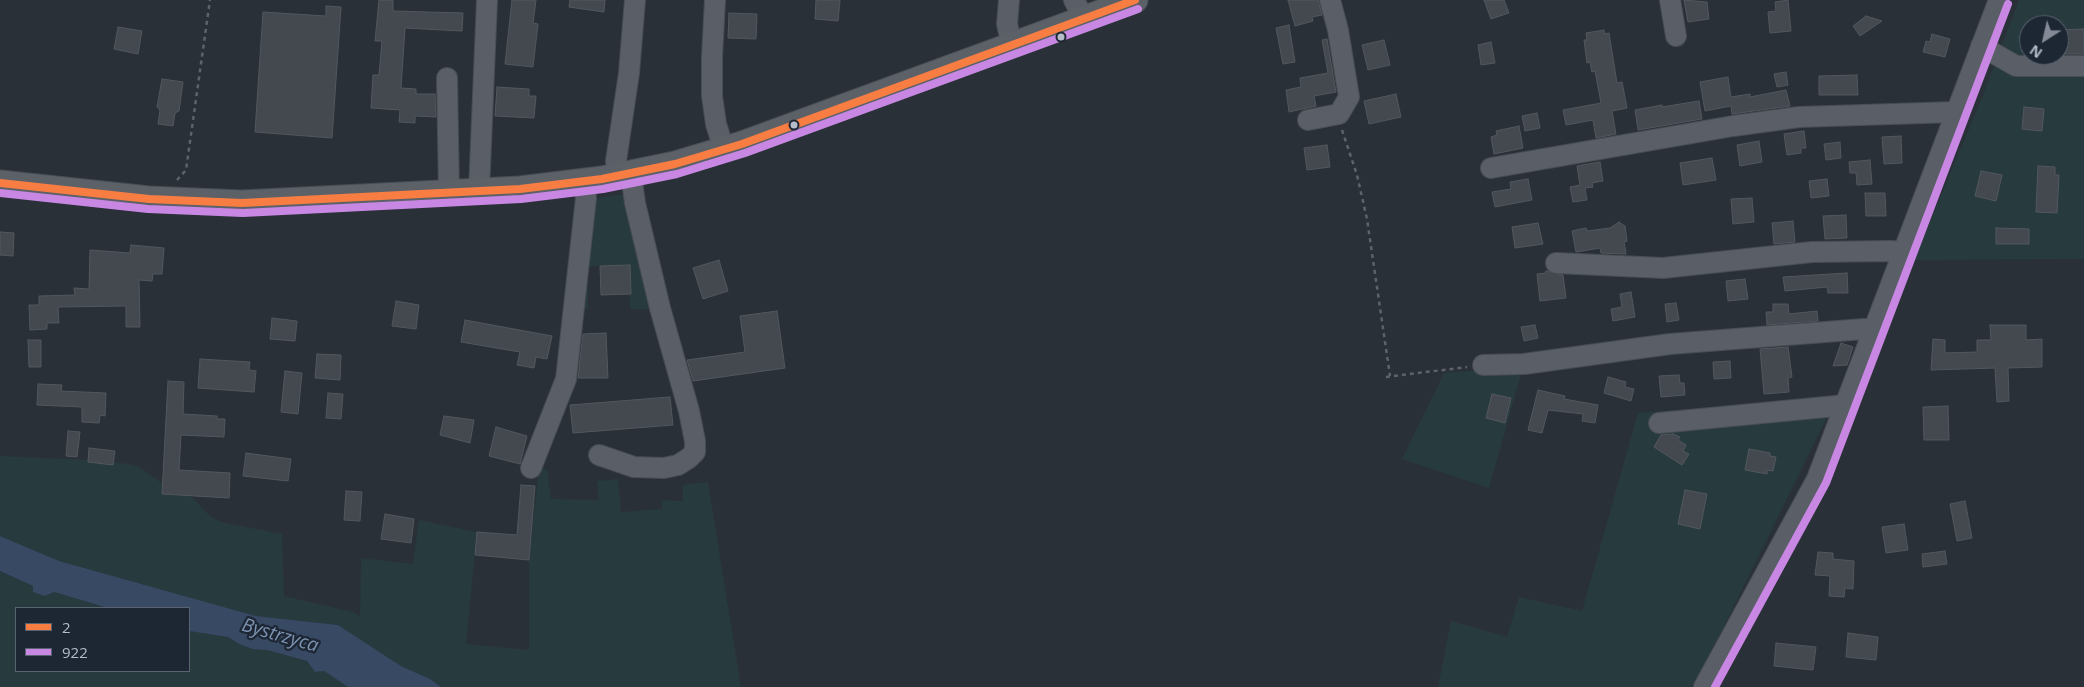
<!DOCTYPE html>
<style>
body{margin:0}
#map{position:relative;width:2084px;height:687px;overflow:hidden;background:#2a3038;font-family:"Open Sans",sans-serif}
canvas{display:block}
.legend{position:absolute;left:15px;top:607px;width:175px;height:65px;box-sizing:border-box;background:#1d2633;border:1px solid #59626f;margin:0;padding:6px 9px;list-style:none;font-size:15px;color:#b4bcc9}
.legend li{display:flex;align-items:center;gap:10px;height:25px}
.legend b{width:25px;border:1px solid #59626f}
.north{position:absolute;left:2019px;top:15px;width:50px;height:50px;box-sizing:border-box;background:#1d2633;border:1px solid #59626f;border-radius:50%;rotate:215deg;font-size:14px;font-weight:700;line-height:20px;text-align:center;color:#b4bcc9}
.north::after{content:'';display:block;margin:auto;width:18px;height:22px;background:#848b96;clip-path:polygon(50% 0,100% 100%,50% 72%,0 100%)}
</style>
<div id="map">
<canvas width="2084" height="687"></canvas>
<ul class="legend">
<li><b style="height:6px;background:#f77d43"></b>2</li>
<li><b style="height:6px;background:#c787e3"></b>922</li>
</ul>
<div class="north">N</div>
</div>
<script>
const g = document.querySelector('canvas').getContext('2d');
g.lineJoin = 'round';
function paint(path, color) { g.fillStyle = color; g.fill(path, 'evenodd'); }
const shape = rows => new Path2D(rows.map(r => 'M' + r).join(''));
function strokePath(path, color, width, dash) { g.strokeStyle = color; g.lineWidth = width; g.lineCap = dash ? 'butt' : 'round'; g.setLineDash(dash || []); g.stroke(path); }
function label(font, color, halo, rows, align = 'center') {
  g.font = font + ' "Open Sans",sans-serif'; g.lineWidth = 4.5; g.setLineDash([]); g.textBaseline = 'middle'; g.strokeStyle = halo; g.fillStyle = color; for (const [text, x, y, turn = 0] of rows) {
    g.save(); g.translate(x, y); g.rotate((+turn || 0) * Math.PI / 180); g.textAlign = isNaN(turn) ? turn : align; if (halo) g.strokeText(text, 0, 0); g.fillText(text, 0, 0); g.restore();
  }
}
paint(shape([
 [2019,0,2084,0,2084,259,1914,260,1981,100],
 [2029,25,2059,25,2059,55,2029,55],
 [626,194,652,309,630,309,629,265,588,266,588,309,577,309,588,199],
 [1523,367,1489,488,1402,459,1444,373],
 [1837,397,1694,687,1438,687,1451,621,1507,637,1519,597,1582,611,1638,413],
 [0,456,110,461,138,466,162,483,162,494,190,495,210,516,221,522,282,534,284,596,353,612,360,616,361,558,413,564,419,520,477,532,466,644,529,650,529,560,539,468,547,470,551,499,599,500,597,481,618,479,621,512,662,509,662,500,683,501,683,485,708,482,741,687,441,687,430,679,401,666,338,625,256,616,59,561,0,536],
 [0,571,33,586,45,596,54,592,108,608,16,608,16,671,189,671,189,631,228,637,239,644,252,649,267,650,307,661,315,672,324,671,348,687,0,687]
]), '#273a3e');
paint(shape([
 [0,536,59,561,256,616,338,625,401,666,430,679,441,687,348,687,324,671,315,672,307,661,267,650,252,649,239,644,228,637,189,631,189,608,108,608,54,592,45,596,33,592,33,586,0,571]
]), '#384963');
const building = shape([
 [379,0,393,0,393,11,463,13,462,31,405,28,401,88,416,89,416,94,435,94,436,117,415,116,415,123,399,122,400,110,371,108,373,75,379,75,382,41,375,41,379,0],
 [512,0,536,0,533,23,538,24,533,67,505,64,512,0],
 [570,0,605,0,604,12,569,7,570,0],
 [816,0,840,0,838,21,815,19,816,0],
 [1288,0,1318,0,1322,15,1312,17,1313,21,1295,26,1288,0],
 [1484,0,1504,0,1509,13,1491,19,1484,0],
 [1684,0,1707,2,1709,19,1688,22,1684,0],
 [1788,0,1791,31,1770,33,1768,12,1776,11,1775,2,1788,0],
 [326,6,341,7,332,138,255,132,263,12,326,16,326,6],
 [729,13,757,14,756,39,728,38,729,13],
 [1866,16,1882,21,1860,36,1853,26,1866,16],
 [1289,25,1295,62,1283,64,1276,28,1289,25],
 [118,27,142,31,138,54,114,49,118,27],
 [2084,29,2084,54,2059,54,2059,30,2084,29],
 [1604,30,1604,34,1609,33,1617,83,1622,82,1627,108,1612,111,1616,134,1596,138,1593,120,1566,125,1563,110,1601,103,1595,71,1592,72,1590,62,1587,63,1584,40,1587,40,1586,33,1604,30],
 [1932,34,1950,39,1945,57,1923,52,1926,41,1930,42,1932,34],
 [1327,39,1336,92,1314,96,1316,106,1289,112,1286,90,1301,87,1300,78,1328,73,1322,40,1327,39],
 [1384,40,1390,65,1368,70,1362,45,1384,40],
 [1491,42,1495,63,1481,65,1478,45,1491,42],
 [1786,72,1788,85,1777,87,1774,74,1786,72],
 [1857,75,1858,95,1819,95,1819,76,1857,75],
 [1728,77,1731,97,1750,94,1750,97,1786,90,1790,106,1732,114,1731,106,1705,111,1700,82,1728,77],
 [162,79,183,82,179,111,175,113,173,126,158,124,160,110,157,107,162,79],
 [497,87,529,89,529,96,536,96,534,118,495,116,497,87],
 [1396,94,1401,117,1369,124,1364,101,1396,94],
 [1699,101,1702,119,1638,130,1635,110,1662,105,1662,107,1699,101],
 [2024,107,2044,109,2042,131,2022,129,2024,107],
 [1537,113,1540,128,1525,131,1522,116,1537,113],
 [1519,126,1523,148,1494,154,1491,137,1497,135,1496,131,1519,126],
 [1804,131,1806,148,1801,148,1801,153,1787,155,1784,134,1804,131],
 [1901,136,1902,163,1884,164,1882,137,1901,136],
 [1759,141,1762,162,1740,166,1737,145,1759,141],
 [1840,142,1841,158,1826,160,1824,144,1840,142],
 [1327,145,1330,167,1307,170,1304,148,1327,145],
 [1712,158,1716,180,1683,185,1680,163,1712,158],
 [1870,160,1872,184,1857,185,1856,173,1850,173,1849,162,1870,160],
 [1600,162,1603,181,1592,183,1593,187,1585,188,1587,200,1573,202,1570,187,1580,185,1577,166,1600,162],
 [2038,166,2055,167,2055,175,2059,175,2057,213,2036,212,2038,166],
 [1981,171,2002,175,1996,201,1975,196,1981,171],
 [1528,179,1532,200,1495,207,1492,192,1511,189,1510,182,1528,179],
 [1827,179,1829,196,1811,198,1809,181,1827,179],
 [1865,193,1885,193,1886,216,1866,216,1865,193],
 [1752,198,1754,222,1733,224,1731,199,1752,198],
 [1846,215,1847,238,1825,239,1823,216,1846,215],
 [1793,221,1795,242,1774,244,1772,223,1793,221],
 [1619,222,1625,226,1627,241,1624,242,1626,254,1601,253,1600,248,1576,252,1572,231,1586,228,1587,231,1610,228,1619,222],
 [1538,223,1543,244,1515,248,1512,227,1538,223],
 [1996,228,2029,229,2029,244,1996,244,1996,228],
 [0,232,14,233,13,256,0,255,0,232],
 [131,245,164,248,162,274,153,274,152,281,139,280,140,327,126,327,126,306,58,307,59,323,47,323,47,329,30,330,29,305,39,305,39,296,75,295,74,288,89,289,90,250,130,253,131,245],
 [719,260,728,291,703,299,693,268,719,260],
 [630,265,631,294,601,295,600,266,630,265],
 [1546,271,1563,275,1566,298,1540,301,1537,274,1546,273,1546,271],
 [1847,273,1848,293,1828,293,1827,287,1785,291,1783,277,1847,273],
 [1745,279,1748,299,1728,301,1726,281,1745,279],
 [1631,292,1635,317,1613,321,1611,309,1622,307,1620,294,1631,292],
 [396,301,419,305,416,329,392,326,396,301],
 [1676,303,1679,320,1667,322,1665,304,1676,303],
 [1773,304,1788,304,1789,314,1817,311,1818,321,1767,325,1766,312,1773,312,1773,304],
 [777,311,785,368,693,381,687,360,745,352,740,316,777,311],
 [272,318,297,321,295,341,270,339,272,318],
 [465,320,552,336,547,359,536,357,534,368,517,365,520,352,461,342,465,320],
 [1535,325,1538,338,1524,341,1521,327,1535,325],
 [1990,325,2026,325,2026,340,2042,339,2042,367,2008,368,2009,401,1997,402,1995,368,1931,370,1933,339,1945,340,1945,353,1977,352,1977,340,1991,340,1990,325],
 [606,333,608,378,578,378,583,334,606,333],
 [28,340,41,340,41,367,29,367,28,340],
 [1841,343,1853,347,1847,365,1833,366,1841,343],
 [1788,347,1792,377,1788,378,1789,392,1764,394,1760,349,1788,347],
 [317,354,341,355,340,380,315,378,317,354],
 [200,359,250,362,249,370,256,371,254,392,198,388,200,359],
 [1730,361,1731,378,1714,379,1713,362,1730,361],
 [285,371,302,373,298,414,281,412,285,371],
 [1679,375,1680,383,1684,383,1685,395,1661,397,1659,376,1679,375],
 [1608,377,1626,382,1625,387,1634,389,1631,401,1604,393,1608,377],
 [168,381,184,382,183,414,217,416,217,419,225,419,224,437,181,435,179,470,230,473,229,498,162,494,168,381],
 [38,384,62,385,61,391,106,393,105,416,100,415,99,423,82,422,82,407,37,405,38,384],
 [1538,390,1565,396,1564,399,1598,405,1595,423,1582,421,1583,414,1548,410,1542,433,1528,430,1538,390],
 [328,393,343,394,341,419,326,418,328,393],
 [1492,394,1511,398,1505,423,1486,418,1492,394],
 [670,397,673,425,573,433,570,405,670,397],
 [1948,406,1949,440,1924,440,1923,407,1948,406],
 [444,416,474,420,470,443,440,435,444,416],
 [496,427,527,436,520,464,489,456,496,427],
 [68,431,80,432,77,457,66,456,68,431],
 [1673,434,1680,437,1678,440,1686,445,1683,451,1689,454,1682,465,1654,447,1661,435,1673,434],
 [89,448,115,451,113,465,88,462,89,448],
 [1749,449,1770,453,1770,456,1776,457,1773,471,1767,470,1767,474,1745,470,1749,449],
 [246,453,291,459,288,481,243,476,246,453],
 [521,485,535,486,529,560,475,555,477,532,517,535,521,485],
 [1685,490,1707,494,1700,529,1678,524,1685,490],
 [346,491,362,492,360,521,344,520,346,491],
 [1965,501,1972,538,1957,541,1950,504,1965,501],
 [385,514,414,519,411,543,381,539,385,514],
 [1904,524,1908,550,1886,553,1882,527,1904,524],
 [1945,551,1947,564,1923,567,1922,554,1945,551],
 [1818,552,1833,553,1833,559,1854,561,1853,589,1845,588,1844,597,1829,596,1830,576,1815,575,1818,552],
 [1848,633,1878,637,1876,660,1846,657,1848,633],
 [1776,643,1816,647,1813,670,1774,666,1776,643]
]);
paint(building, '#444950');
strokePath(building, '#52575f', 1);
const minor = shape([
 [715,0,712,57,712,96,716,124,724,150],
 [1009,0,1007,24,1012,46],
 [1074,0,1084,19],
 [1670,0,1676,36],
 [1981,46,2016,66,2084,66],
 [447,78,449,193],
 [1308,120,1339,114,1349,97,1338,30,1330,0],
 [1491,168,1733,126,1799,117,1955,112],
 [617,177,616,161,629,73,635,0],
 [479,191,487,0],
 [1556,263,1663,268,1812,252,1891,251,1904,252],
 [1483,365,1524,364,1670,344,1864,329,1875,330],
 [1659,423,1846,405],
 [599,455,634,467,664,468,678,465,689,458,695,452,695,441,689,411,660,308,635,203,631,174],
 [531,468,566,379,586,198,585,182],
 [1704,687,1817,479,1999,0]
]);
const major = shape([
 [0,183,149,199,242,203,520,189,602,179,675,164,742,144,1135,0]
]);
strokePath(minor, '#484c53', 22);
strokePath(major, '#484c55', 27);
strokePath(shape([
 [1342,130,1357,175,1367,219,1390,376],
 [177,180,186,170,210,0],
 [1386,377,1467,367]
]), '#5d636a', 2.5, [4, 4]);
strokePath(minor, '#5a5e66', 20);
strokePath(major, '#5c6168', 25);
strokePath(shape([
 [0,183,149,199,242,203,520,189,602,179,675,164,742,144,1135,0]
]), '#f77d43', 8);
strokePath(shape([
 [0,193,148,209,243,213,521,199,603,189,677,174,745,153,1138,9],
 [1715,687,1826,483,2008,4]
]), '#c787e3', 8);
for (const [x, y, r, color] of [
 [1061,37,4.5,"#b4bcc9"],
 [794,125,4.5,"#b4bcc9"]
]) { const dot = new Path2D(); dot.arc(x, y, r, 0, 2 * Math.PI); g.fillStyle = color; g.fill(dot); strokePath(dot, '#1d2633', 2); }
label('italic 19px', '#7c92b1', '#1d2633', [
 ["Bystrzyca",280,636,16]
]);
</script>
